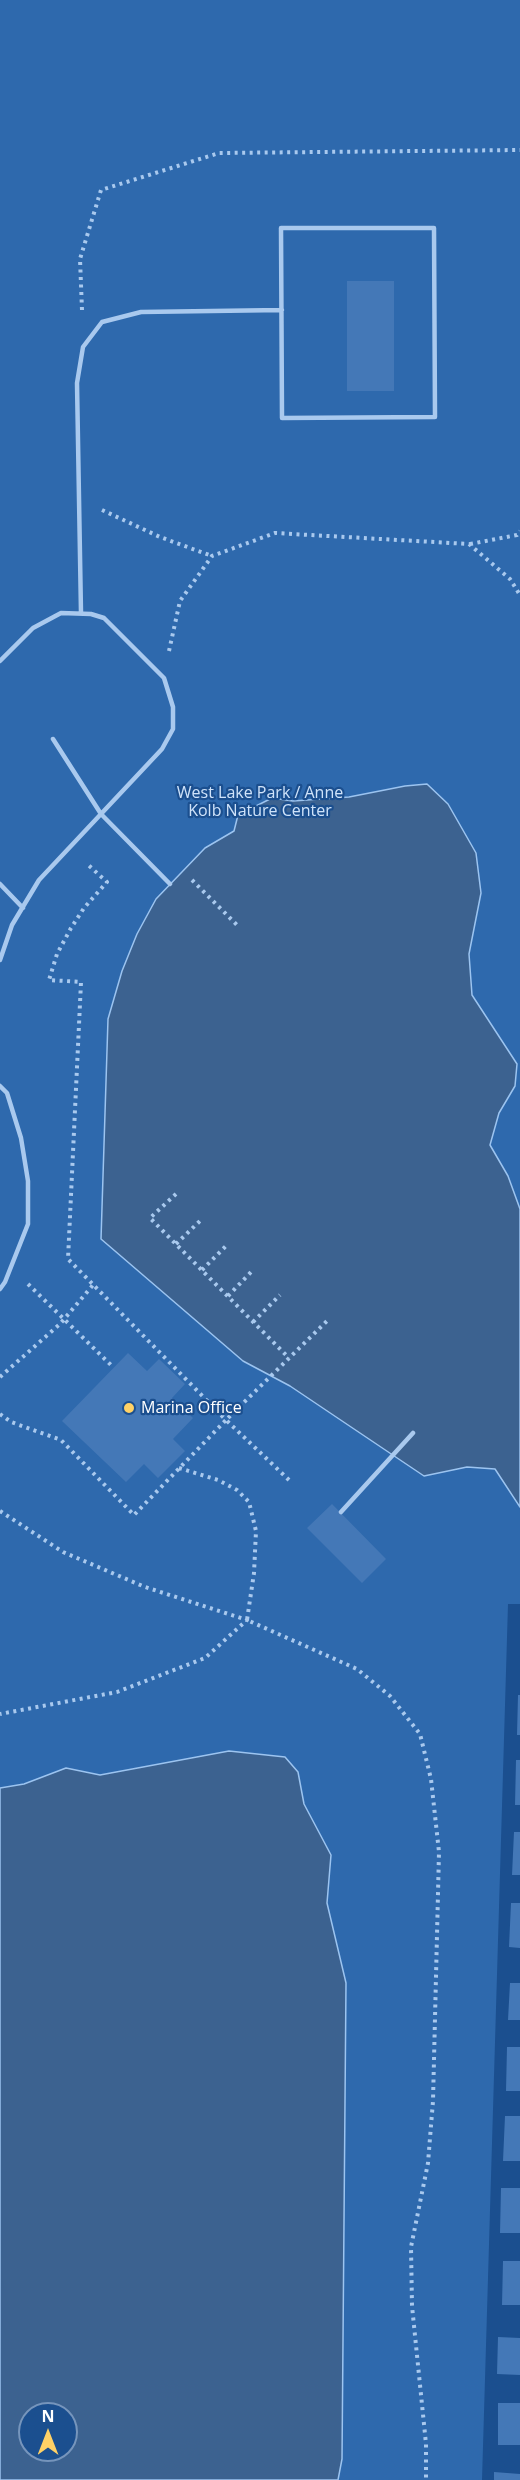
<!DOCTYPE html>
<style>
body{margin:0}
#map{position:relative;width:520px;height:2480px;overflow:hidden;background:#1b4f8f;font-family:"Open Sans",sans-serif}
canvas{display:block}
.north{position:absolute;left:18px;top:2402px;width:60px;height:60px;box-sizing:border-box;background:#1b4f8f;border:2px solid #7695bc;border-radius:50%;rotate:0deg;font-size:16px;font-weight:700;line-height:24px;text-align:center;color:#fff}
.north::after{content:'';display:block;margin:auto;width:21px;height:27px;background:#ffd166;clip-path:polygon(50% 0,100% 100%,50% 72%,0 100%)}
</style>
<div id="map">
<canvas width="520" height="2480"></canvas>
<div class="north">N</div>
</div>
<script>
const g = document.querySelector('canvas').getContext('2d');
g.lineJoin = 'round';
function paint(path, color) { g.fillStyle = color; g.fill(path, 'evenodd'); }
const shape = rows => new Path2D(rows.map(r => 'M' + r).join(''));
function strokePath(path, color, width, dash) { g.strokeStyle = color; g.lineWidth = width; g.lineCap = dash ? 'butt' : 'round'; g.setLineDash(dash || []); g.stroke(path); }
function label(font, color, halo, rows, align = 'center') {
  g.font = font + ' "Open Sans",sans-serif'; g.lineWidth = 4.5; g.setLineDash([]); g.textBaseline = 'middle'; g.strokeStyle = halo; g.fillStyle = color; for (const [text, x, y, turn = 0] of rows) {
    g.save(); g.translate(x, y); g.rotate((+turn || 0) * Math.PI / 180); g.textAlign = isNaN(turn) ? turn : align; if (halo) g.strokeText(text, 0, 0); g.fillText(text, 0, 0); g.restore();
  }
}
paint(shape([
 [0,0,520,0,520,1604,508,1604,482,2480,0,2480],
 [30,2414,66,2414,66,2450,30,2450]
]), '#2e69ad');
const water = shape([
 [427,784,448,804,476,853,481,893,469,954,472,995,517,1064,515,1086,499,1113,490,1145,508,1176,520,1209,520,1507,495,1469,467,1467,424,1476,290,1386,243,1361,101,1239,108,1019,122,971,137,934,156,899,205,848,234,831,238,815,272,798,293,801,349,797,405,786,427,784],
 [229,1751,285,1757,298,1772,304,1804,331,1855,327,1903,346,1983,342,2459,338,2480,0,2480,0,1788,24,1784,66,1768,100,1775,229,1751],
 [30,2414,66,2414,66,2450,30,2450,30,2414]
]);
paint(water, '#3c6290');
strokePath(water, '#9cc4f0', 1.5);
paint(shape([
 [347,281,394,281,394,391,347,391],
 [128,1353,147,1371,159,1359,185,1384,172,1398,193,1418,173,1439,185,1451,158,1478,144,1464,126,1482,62,1421],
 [332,1504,386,1559,362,1583,307,1528],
 [518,1695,520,1695,520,1735,517,1735],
 [516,1760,520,1760,520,1805,515,1805],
 [514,1832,520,1832,520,1875,512,1875],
 [511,1903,520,1903,520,1948,509,1947],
 [510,1983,520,1983,520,2020,508,2020],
 [507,2047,520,2047,520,2091,506,2091],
 [505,2116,520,2116,520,2161,503,2161],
 [501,2188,520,2188,520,2233,500,2233],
 [503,2261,520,2261,520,2305,502,2305],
 [498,2337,520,2338,520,2375,497,2374],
 [498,2403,520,2403,520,2445,498,2445],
 [494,2472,520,2474,520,2480,494,2480]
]), '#4478b7');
strokePath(shape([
 [82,310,80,259,101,190,219,153,520,150],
 [102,510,160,537,212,556],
 [470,544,517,535,520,531],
 [169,651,180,601,212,556,275,533,469,544,510,579,520,595],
 [192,880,238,926],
 [176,1194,150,1218,289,1358],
 [176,1244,202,1219],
 [202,1270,228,1244],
 [28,1284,113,1367],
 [228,1296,253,1270],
 [253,1322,280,1295],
 [0,1377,60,1324,93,1285],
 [0,1414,11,1422,61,1440,134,1515,226,1420,68,1259,81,982,49,980,57,954,71,928,84,908,107,882,86,863],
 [179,1468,218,1480,237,1490,249,1502,256,1531,254,1573,247,1620,357,1669,390,1696,420,1734,431,1779,439,1852,433,2101,428,2163,411,2247,412,2306,426,2444,426,2480],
 [289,1480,226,1420,328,1320],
 [0,1511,63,1552,145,1587,247,1620,205,1658,117,1692,0,1714]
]), '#a9c9ee', 4, [3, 4.5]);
strokePath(shape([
 [281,228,434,228,435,417,282,418,281,228],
 [81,613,77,383,83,347,102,322,141,312,282,310],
 [0,661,33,628,61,613,91,614,104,618,164,678,173,707,173,729,162,749,39,880,12,925,0,960],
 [53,739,101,814,170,884],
 [0,884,23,908],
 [0,1086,7,1093,21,1138,28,1181,28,1224,5,1282,0,1289],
 [341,1512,413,1433]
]), '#a9c9ee', 4.5);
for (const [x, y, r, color] of [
 [129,1408,6,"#ffd166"]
]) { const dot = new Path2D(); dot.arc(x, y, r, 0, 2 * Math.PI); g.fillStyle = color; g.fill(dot); strokePath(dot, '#1b4f8f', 2); }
label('16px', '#cfe3fa', '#1b4f8f', [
 ["West Lake Park / Anne",260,793],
 ["Kolb Nature Center",260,811]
]);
label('16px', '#fff', '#1b4f8f', [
 ["Marina Office",141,1408]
], 'left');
</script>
